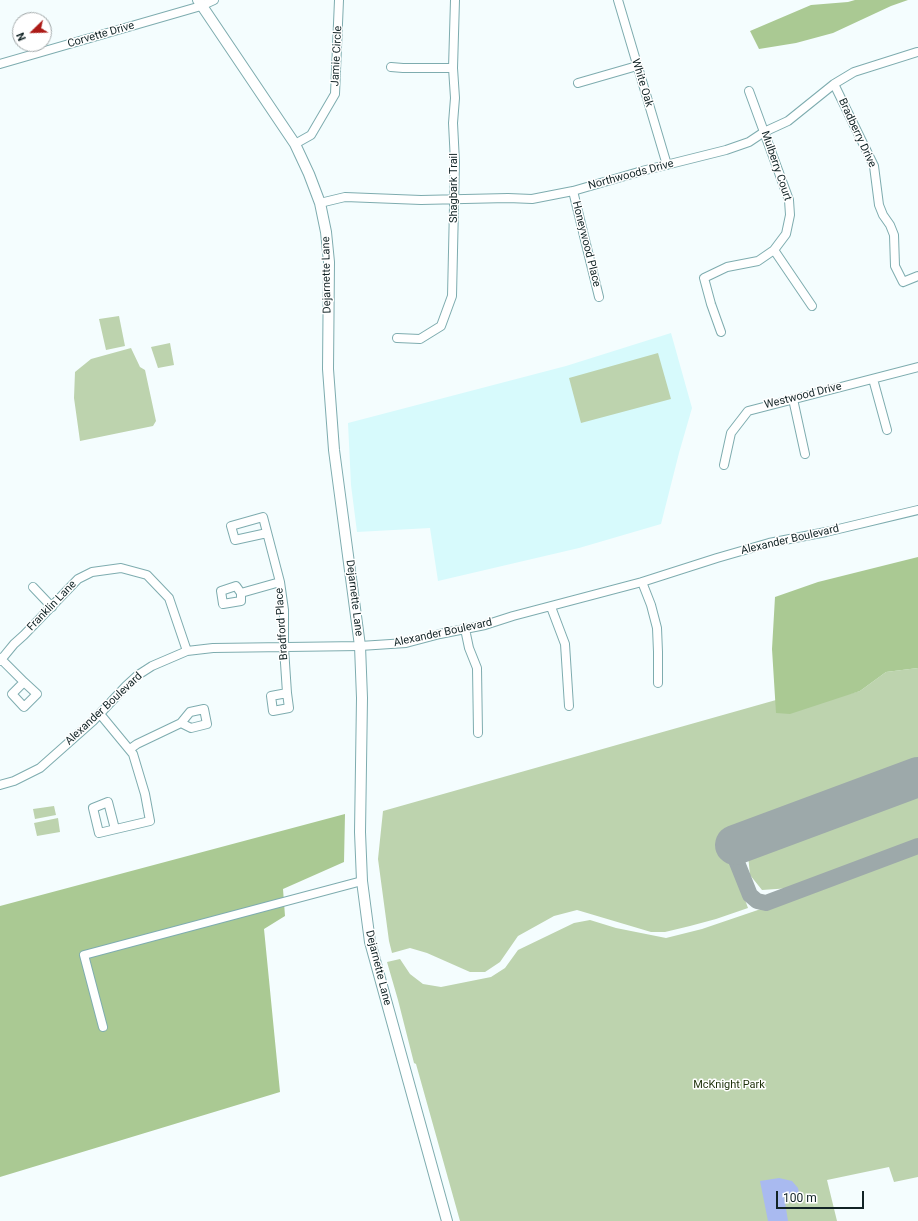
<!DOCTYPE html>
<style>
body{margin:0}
#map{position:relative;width:918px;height:1221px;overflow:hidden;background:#f4fdfe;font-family:Roboto,sans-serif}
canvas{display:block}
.north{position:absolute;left:12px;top:12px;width:40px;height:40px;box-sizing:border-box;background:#fff;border:1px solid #a0a7a8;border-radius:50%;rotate:247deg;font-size:11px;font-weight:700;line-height:16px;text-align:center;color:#112325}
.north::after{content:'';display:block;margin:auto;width:14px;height:18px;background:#ac1b17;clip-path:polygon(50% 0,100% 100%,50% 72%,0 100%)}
.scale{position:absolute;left:776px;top:1191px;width:88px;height:18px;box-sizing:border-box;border:2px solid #112325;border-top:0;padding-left:5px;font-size:12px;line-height:14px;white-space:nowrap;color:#112325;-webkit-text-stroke:3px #fff;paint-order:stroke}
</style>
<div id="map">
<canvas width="918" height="1221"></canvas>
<div class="north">N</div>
<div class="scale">100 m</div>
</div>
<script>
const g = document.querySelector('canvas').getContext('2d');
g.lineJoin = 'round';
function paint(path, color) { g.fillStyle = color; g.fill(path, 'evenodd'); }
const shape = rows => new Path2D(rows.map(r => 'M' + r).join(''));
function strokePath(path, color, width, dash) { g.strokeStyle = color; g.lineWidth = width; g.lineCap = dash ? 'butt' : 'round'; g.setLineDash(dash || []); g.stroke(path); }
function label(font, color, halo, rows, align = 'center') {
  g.font = font + ' Roboto,sans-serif'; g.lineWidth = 3; g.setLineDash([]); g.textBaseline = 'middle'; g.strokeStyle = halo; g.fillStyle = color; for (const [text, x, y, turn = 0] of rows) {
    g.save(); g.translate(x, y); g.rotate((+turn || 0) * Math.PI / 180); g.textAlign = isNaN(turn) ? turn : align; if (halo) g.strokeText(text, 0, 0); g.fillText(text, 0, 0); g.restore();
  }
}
paint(shape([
 [671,333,692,408,679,453,661,524,579,548,438,581,430,528,357,532,351,485,348,423,566,366]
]), '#d7fafc');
paint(shape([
 [119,316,125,346,106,350,99,319],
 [170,343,174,365,158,368,151,347],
 [131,348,140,367,145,370,156,421,153,426,80,441,74,398,75,372,91,359],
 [658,353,671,399,581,423,569,378],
 [918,668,918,763,722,836,748,908,716,919,690,926,665,932,651,932,577,910,554,916,518,936,500,962,485,972,470,972,427,953,410,948,392,953,389,941,378,859,383,811,776,700,777,713,860,691,886,672],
 [918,791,918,840,791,888,762,890,750,875,748,855],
 [54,806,56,815,35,819,33,809],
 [58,818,60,832,37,836,34,823],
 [918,851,918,1177,894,1182,889,1167,827,1180,837,1221,460,1221,416,1064,414,1063,398,1000,387,962,400,959,410,974,423,984,441,987,491,977,505,968,518,950,574,923,590,920,616,928,666,938,702,929,802,895]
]), '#bdd3ae');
paint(shape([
 [855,0,908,0,891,6,833,33,796,43,759,49,750,31,811,5,848,2],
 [918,557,918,668,886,672,860,691,790,714,776,713,772,649,775,597,818,582],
 [345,814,344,862,283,889,285,916,264,929,280,1092,0,1177,0,906]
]), '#aac993');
paint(shape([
 [779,1178,792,1181,798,1188,799,1193,784,1196,788,1221,768,1221,760,1181]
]), '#a9baf0');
strokePath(shape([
 [735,845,736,860,750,895,757,901,766,903,918,846]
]), '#9da9aa', 16);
strokePath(shape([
 [735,845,918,777]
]), '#9da9aa', 40);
const minor = shape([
 [618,0,667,165],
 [0,64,201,6,214,0],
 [391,67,403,68,453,68],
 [578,83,637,66],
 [834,84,874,166,879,205,883,215,890,225,894,235,895,266,903,282,918,276],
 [295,144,311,135,335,94,339,0],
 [573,191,599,297],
 [320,203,345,197,421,200,508,198,532,199,573,191,642,171,726,150,749,142,764,132,788,121,834,84,854,72,917,52],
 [774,250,812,306],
 [721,332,711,304,704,278,727,267,758,261,774,250,786,234,790,215,789,200,749,91],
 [397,338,420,339,441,326,452,296,455,162,453,123,455,98,453,68,455,0],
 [873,379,887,430],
 [793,399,805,454],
 [724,465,731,433,748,411,918,367],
 [267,533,235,540,231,526,263,517,280,582,284,610,284,648,287,693,271,696,273,711,289,708,287,693],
 [642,582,651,605,657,628,658,652,658,683],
 [33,587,52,607],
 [241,593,241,601,223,604,221,591,236,586,241,593,280,582],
 [551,607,565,644,569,706],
 [465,629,469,648,477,668,478,733],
 [0,658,24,682,37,694,24,707,12,694,24,682],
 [0,661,14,644,24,635,78,579,92,572,121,568,147,575,169,598,187,651],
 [100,714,133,754,145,794,150,821,99,833,93,808,108,802,115,829],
 [130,749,137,744,181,723,190,712,204,709,207,724,191,728,181,723],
 [0,785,14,781,40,768,93,721,126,686,138,675,152,666,187,651,213,648,360,646,406,643,440,634,485,625,513,616,642,582,717,558,769,543,826,532,918,510],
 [103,1027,84,955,362,881]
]);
const major = shape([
 [198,0,295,144,309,174,320,203,326,232,329,262,328,369,334,450,360,646,362,698,360,832,362,881,370,942,447,1221]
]);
strokePath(minor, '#7eacaf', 10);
strokePath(major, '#7eacaf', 12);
strokePath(minor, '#fff', 8);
strokePath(major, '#fff', 10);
label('11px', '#112325', '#fff', [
 ["Corvette Drive",101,35,-16],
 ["Jamie Circle",337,56,-87],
 ["White Oak",642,83,73],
 ["Bradberry Drive",857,133,65],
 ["Mulberry Court",776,166,71],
 ["Northwoods Drive",631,175,-15],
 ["Shagbark Trail",454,188,-90],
 ["Honeywood Place",586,244,76],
 ["Dejarnette Lane",327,275,-91],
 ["Westwood Drive",803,396,-14],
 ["Alexander Boulevard",790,540,-13],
 ["Dejarnette Lane",354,598,83],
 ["Franklin Lane",52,606,-46],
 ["Bradford Place",282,624,-94],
 ["Alexander Boulevard",443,633,-12],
 ["Alexander Boulevard",104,709,-43],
 ["Dejarnette Lane",378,968,76]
]);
label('11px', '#1e310b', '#fff', [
 ["McKnight Park",729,1085]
]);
</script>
